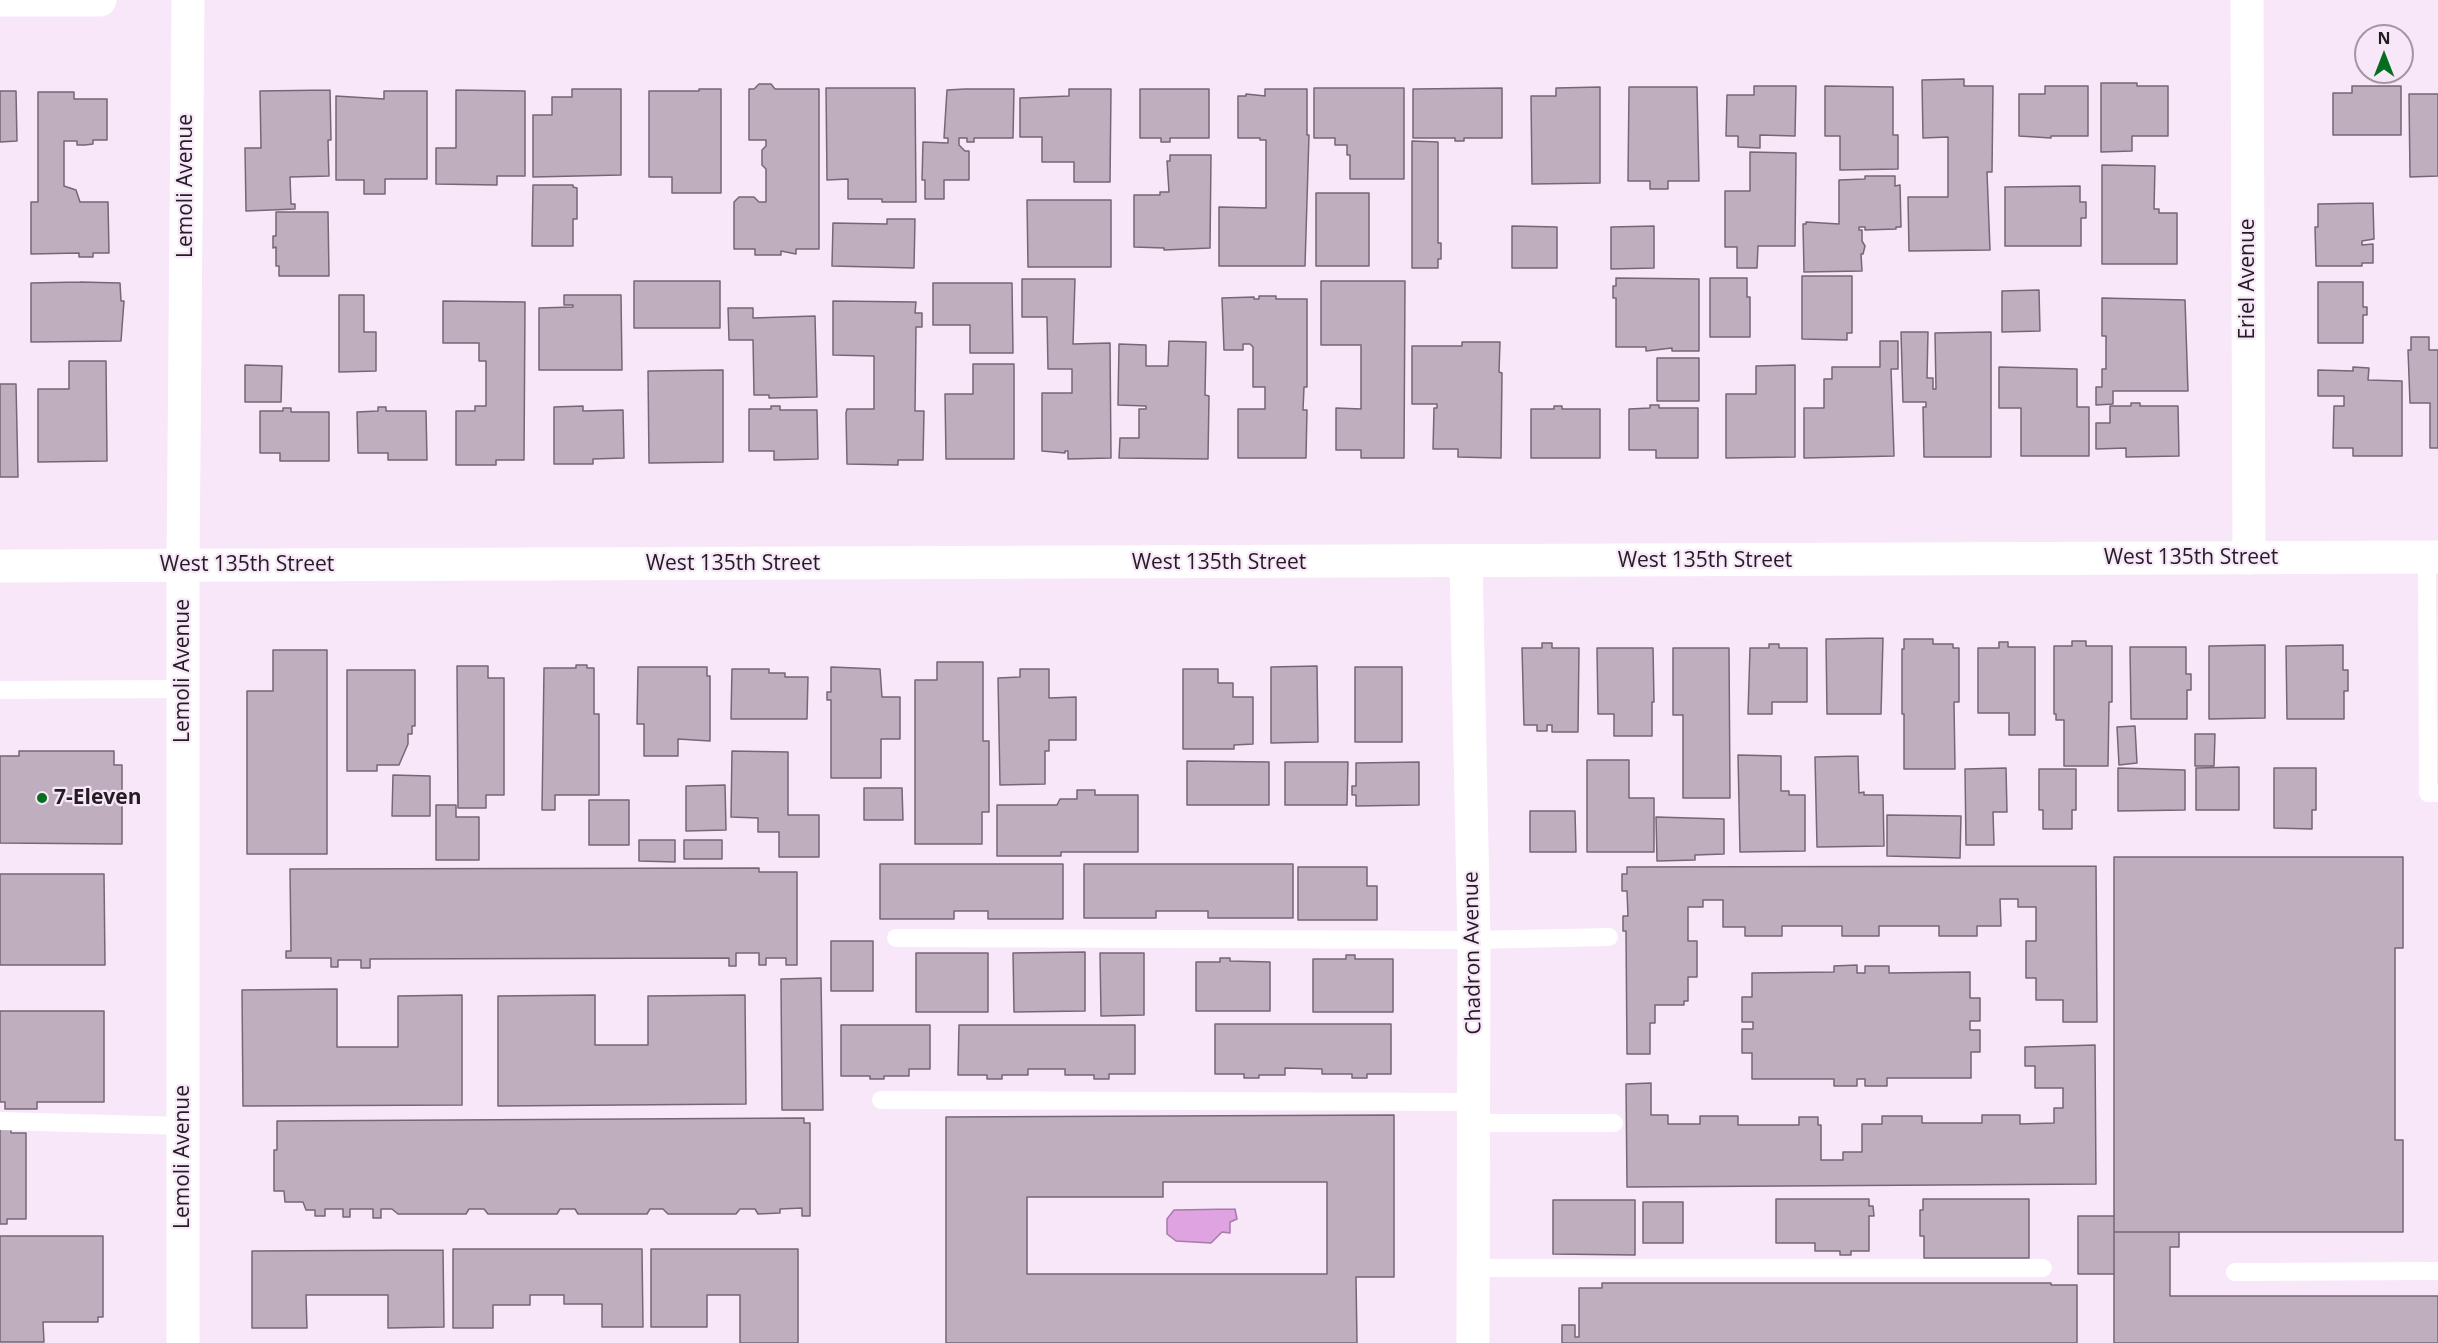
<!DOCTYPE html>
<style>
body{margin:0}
#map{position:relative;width:2438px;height:1343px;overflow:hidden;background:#f7e7f8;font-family:"Open Sans",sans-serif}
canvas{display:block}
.north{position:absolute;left:2354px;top:24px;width:60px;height:60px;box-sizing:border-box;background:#f7e7f8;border:2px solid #a296a3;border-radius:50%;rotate:0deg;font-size:16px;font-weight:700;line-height:24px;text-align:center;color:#231d23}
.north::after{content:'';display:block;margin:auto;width:21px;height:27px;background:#036e1d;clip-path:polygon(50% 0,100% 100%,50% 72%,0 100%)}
</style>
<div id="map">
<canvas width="2438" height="1343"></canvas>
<div class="north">N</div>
</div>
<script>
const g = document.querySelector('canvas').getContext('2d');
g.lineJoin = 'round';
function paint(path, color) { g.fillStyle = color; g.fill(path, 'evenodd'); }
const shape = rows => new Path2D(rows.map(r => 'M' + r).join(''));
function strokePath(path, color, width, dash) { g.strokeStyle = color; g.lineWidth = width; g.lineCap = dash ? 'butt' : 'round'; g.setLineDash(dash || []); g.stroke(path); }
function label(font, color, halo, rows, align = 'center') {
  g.font = font + ' "Open Sans",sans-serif'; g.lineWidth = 4.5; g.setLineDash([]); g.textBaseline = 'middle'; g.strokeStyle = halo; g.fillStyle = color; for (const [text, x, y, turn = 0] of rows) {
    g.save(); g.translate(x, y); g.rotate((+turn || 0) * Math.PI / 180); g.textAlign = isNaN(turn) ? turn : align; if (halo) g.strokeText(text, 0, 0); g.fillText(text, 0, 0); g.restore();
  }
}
const water = shape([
 [1235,1209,1237,1219,1230,1222,1230,1233,1222,1232,1211,1243,1176,1241,1167,1234,1167,1219,1174,1210,1235,1209]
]);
paint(water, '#dea3e0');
strokePath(water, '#a67ba7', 1.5);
const building = shape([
 [1964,79,1964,86,1993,86,1992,172,1987,172,1990,250,1909,251,1908,197,1948,197,1948,137,1923,138,1922,80,1964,79],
 [2101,83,2137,83,2137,86,2168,86,2168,136,2132,136,2132,151,2101,152,2101,83],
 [759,84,771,84,775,89,819,89,819,249,796,249,796,254,781,251,781,255,755,255,755,249,734,249,734,202,739,197,754,197,759,202,766,202,766,169,762,165,762,150,766,146,766,140,749,140,749,89,754,89,759,84],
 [1754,86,1796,86,1795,136,1760,135,1760,148,1738,147,1738,136,1726,136,1727,95,1754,95,1754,86],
 [1825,86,1893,87,1893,135,1898,135,1898,169,1840,170,1840,136,1825,136,1825,86],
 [2045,86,2088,86,2088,136,2051,136,2051,138,2019,136,2019,94,2045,94,2045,86],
 [2352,86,2401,86,2401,135,2333,135,2333,93,2352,93,2352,86],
 [1600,87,1600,183,1532,184,1531,96,1556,96,1556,88,1600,87],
 [1629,87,1697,87,1699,181,1668,181,1668,189,1650,189,1650,181,1628,181,1629,87],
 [826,88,915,88,916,202,882,202,882,199,848,199,848,179,827,180,826,88],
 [1314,88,1404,88,1404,179,1350,179,1350,155,1347,155,1347,145,1335,145,1335,138,1314,138,1314,88],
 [1502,88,1502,138,1464,138,1464,141,1455,141,1455,138,1413,138,1413,89,1502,88],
 [572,89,621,89,621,175,533,177,533,115,552,115,552,97,572,97,572,89],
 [699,89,721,89,721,193,672,193,672,177,649,177,649,91,699,91,699,89],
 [965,89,1014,89,1013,138,974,138,974,142,967,142,967,138,959,138,959,145,965,151,969,151,969,180,944,180,944,199,925,199,925,180,922,180,923,142,948,143,948,138,944,138,947,90,965,89],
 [1069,89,1111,89,1110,182,1074,182,1074,162,1042,162,1042,137,1020,137,1020,98,1069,96,1069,89],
 [1140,89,1209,89,1209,138,1170,138,1170,142,1161,142,1161,138,1140,138,1140,89],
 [1265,89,1307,89,1307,135,1309,135,1305,266,1219,266,1219,207,1266,208,1266,140,1260,140,1260,138,1238,138,1238,96,1246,96,1246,94,1265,96,1265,89],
 [330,90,331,140,328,140,329,176,290,177,291,204,295,204,295,209,246,211,245,148,261,148,260,91,330,90],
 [456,90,525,91,525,176,497,176,497,185,436,184,436,148,456,148,456,90],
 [0,91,16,91,17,141,0,142,0,91],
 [384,91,427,91,427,179,385,179,385,194,364,194,364,180,336,180,336,96,384,99,384,91],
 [38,92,74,92,74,99,107,99,107,140,93,140,93,144,85,145,77,145,77,141,64,141,64,186,76,190,80,202,108,202,109,253,93,253,93,257,79,257,79,253,31,254,31,202,38,202,38,92],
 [2409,94,2438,94,2438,176,2410,177,2409,94],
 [1412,141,1438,142,1438,243,1441,243,1441,259,1438,259,1438,268,1412,268,1412,141],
 [1750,152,1796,153,1795,246,1758,246,1757,268,1737,268,1737,247,1725,247,1725,191,1750,191,1750,152],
 [1170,155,1211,155,1210,248,1164,250,1164,248,1134,247,1134,195,1160,195,1160,192,1169,192,1167,161,1170,161,1170,155],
 [2102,165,2155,166,2154,209,2159,209,2159,213,2177,213,2177,264,2102,264,2102,165],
 [1865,176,1895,176,1895,186,1900,185,1901,227,1896,227,1896,229,1865,230,1865,227,1859,227,1859,230,1862,230,1862,241,1865,246,1863,254,1861,254,1862,271,1804,272,1803,224,1806,224,1806,222,1839,224,1839,180,1865,179,1865,176],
 [533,185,573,185,573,187,577,188,577,219,573,219,573,246,532,246,533,185],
 [2080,186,2080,202,2086,202,2086,218,2081,218,2081,246,2005,246,2005,187,2080,186],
 [1316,193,1369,193,1369,266,1316,266,1316,193],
 [1027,200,1111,200,1111,267,1028,267,1027,200],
 [2373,203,2374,239,2362,241,2362,245,2373,244,2373,263,2362,263,2362,266,2316,266,2315,227,2318,227,2318,204,2373,203],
 [276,212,328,212,329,276,279,276,279,266,276,266,276,247,273,248,273,236,276,236,276,212],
 [887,219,915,219,914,268,832,266,833,223,887,224,887,219],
 [1512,226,1557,227,1557,268,1512,268,1512,226],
 [1654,226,1654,268,1611,269,1611,227,1654,226],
 [1802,276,1852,276,1852,333,1847,333,1847,340,1802,339,1802,276],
 [1616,278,1699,279,1699,351,1672,351,1672,348,1646,351,1646,347,1616,347,1616,298,1613,298,1613,286,1616,286,1616,278],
 [1710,278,1747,278,1747,297,1750,297,1750,337,1710,337,1710,278],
 [1022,279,1075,279,1073,344,1110,343,1111,458,1068,459,1068,451,1065,451,1065,453,1042,451,1042,393,1072,393,1072,369,1048,369,1047,317,1022,317,1022,279],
 [634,281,720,281,720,328,634,328,634,281],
 [1321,281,1405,281,1404,458,1361,458,1361,450,1336,450,1336,408,1361,409,1361,345,1321,345,1321,281],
 [80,282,120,283,121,301,124,301,121,341,31,342,31,283,80,282],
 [2318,282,2363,282,2363,307,2367,307,2367,315,2363,315,2363,343,2318,343,2318,282],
 [933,283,1012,283,1013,353,970,353,970,325,933,325,933,283],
 [2039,290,2040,331,2002,332,2002,291,2039,290],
 [339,295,364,295,364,332,376,332,376,371,339,372,339,295],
 [564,295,621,295,622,370,539,370,539,308,573,307,573,305,564,305,564,295],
 [1259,296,1276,296,1276,299,1307,299,1307,387,1304,387,1303,410,1307,410,1306,458,1238,458,1238,409,1265,409,1265,387,1253,387,1253,347,1250,344,1243,344,1243,350,1224,350,1222,298,1254,297,1254,299,1259,299,1259,296],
 [2102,298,2185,300,2188,391,2113,391,2113,404,2096,405,2096,387,2102,387,2102,369,2106,369,2106,336,2102,336,2102,298],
 [443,301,525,302,524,460,496,460,496,465,456,465,456,411,475,411,475,406,486,406,486,361,479,361,479,343,443,343,443,301],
 [833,301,916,302,915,313,922,313,922,327,916,327,915,411,924,411,923,460,898,460,898,465,847,464,846,413,847,409,874,409,874,356,833,355,833,301],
 [728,308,753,308,753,318,815,316,817,397,769,398,769,395,754,395,753,340,729,340,728,308],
 [1901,332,1928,332,1927,378,1933,378,1933,389,1936,389,1935,333,1991,332,1991,457,1924,457,1923,407,1926,407,1926,402,1903,402,1901,332],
 [2411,337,2429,337,2429,350,2438,350,2438,448,2430,448,2430,403,2410,403,2408,350,2411,350,2411,337],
 [1169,341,1206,342,1205,395,1209,396,1208,459,1119,458,1120,438,1139,438,1139,409,1146,409,1146,406,1118,405,1119,344,1146,345,1146,366,1168,366,1169,341],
 [1880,341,1898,341,1898,369,1891,369,1894,456,1804,458,1804,408,1824,408,1824,379,1832,379,1832,367,1880,367,1880,341],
 [1462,342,1500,342,1499,372,1502,373,1501,458,1458,457,1458,449,1433,449,1434,408,1437,408,1437,404,1412,404,1412,346,1462,346,1462,342],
 [1657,358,1699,358,1699,401,1657,401,1657,358],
 [69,361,106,361,107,461,38,462,38,389,69,389,69,361],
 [973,364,1014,364,1014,459,946,459,945,394,973,394,973,364],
 [245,365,282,366,281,402,245,402,245,365],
 [1795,365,1795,457,1726,458,1726,394,1756,394,1756,366,1795,365],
 [1999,367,2077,369,2077,407,2089,407,2089,456,2021,456,2021,408,1999,408,1999,367],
 [2353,367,2369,368,2368,380,2402,381,2402,456,2353,456,2353,448,2333,448,2334,406,2344,406,2344,396,2318,396,2318,370,2353,371,2353,367],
 [723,370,723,462,649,463,648,371,723,370],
 [0,384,16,384,18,477,0,477,0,384],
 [2131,403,2140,403,2140,406,2178,406,2179,456,2126,457,2126,448,2096,449,2096,423,2110,423,2110,406,2131,406,2131,403],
 [1650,405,1659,405,1659,408,1698,408,1698,458,1656,458,1656,450,1629,450,1629,409,1650,408,1650,405],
 [583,406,583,411,623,410,624,458,593,459,593,464,554,464,554,407,583,406],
 [771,406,780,406,780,410,817,410,818,459,774,460,774,451,749,451,749,409,771,409,771,406],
 [1554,406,1562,406,1562,409,1600,409,1600,458,1531,458,1531,409,1554,409,1554,406],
 [378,407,386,407,386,411,426,411,427,460,388,460,388,453,358,453,357,412,378,411,378,407],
 [283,408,291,408,291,412,329,412,329,461,280,461,280,453,260,453,260,411,283,411,283,408],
 [1883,638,1881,714,1827,714,1826,639,1883,638],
 [1904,639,1933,639,1933,644,1953,644,1953,648,1959,648,1959,702,1954,702,1955,769,1904,769,1904,714,1902,714,1902,649,1904,649,1904,639],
 [2072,641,2086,641,2086,646,2112,646,2112,702,2109,702,2108,766,2064,766,2064,720,2056,720,2056,714,2054,714,2054,646,2072,646,2072,641],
 [1999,642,2008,642,2008,647,2035,647,2035,735,2009,735,2009,713,1978,713,1978,648,1999,648,1999,642],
 [1542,643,1552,643,1552,648,1579,648,1578,732,1552,732,1552,725,1547,725,1547,731,1537,731,1537,725,1524,725,1522,648,1542,648,1542,643],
 [1769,644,1779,644,1779,648,1807,648,1807,702,1772,702,1772,714,1748,714,1750,648,1769,648,1769,644],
 [2265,645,2265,718,2209,719,2209,646,2265,645],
 [2343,645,2343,670,2348,670,2348,691,2344,691,2344,719,2287,719,2286,646,2343,645],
 [2130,647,2186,647,2186,674,2191,674,2191,690,2187,690,2187,719,2131,719,2130,647],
 [1597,648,1653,648,1654,702,1652,702,1652,736,1614,736,1614,714,1598,714,1597,648],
 [1673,648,1729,648,1730,798,1683,798,1683,715,1673,715,1673,648],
 [273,650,327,650,327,854,247,854,247,691,273,691,273,650],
 [937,662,983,662,983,741,989,741,989,812,982,812,982,844,915,844,915,680,937,680,937,662],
 [576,665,587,665,587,668,594,668,594,714,599,714,599,795,555,795,555,810,542,810,544,668,576,668,576,665],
 [457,666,488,666,488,678,504,678,504,795,486,795,486,808,458,808,457,666],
 [1317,666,1318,742,1271,743,1271,667,1317,666],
 [638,667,707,667,707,676,710,676,710,741,678,739,678,756,644,756,644,724,637,724,638,667],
 [831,667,880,669,882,697,900,697,900,739,881,739,881,778,831,778,831,700,827,700,827,692,831,692,831,667],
 [1355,667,1402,667,1402,742,1355,742,1355,667],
 [732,669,769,669,769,673,785,673,785,677,808,677,807,719,731,719,732,669],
 [1020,669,1049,669,1049,698,1076,697,1076,740,1049,740,1049,751,1045,751,1045,784,1000,785,998,678,1020,677,1020,669],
 [1183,669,1218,669,1218,683,1233,683,1233,697,1253,697,1253,744,1234,745,1234,749,1183,749,1183,669],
 [347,670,415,670,415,726,412,726,412,734,408,734,408,744,399,765,377,765,377,771,347,771,347,670],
 [2135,726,2137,763,2119,765,2117,727,2135,726],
 [2195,734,2215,734,2214,766,2195,766,2195,734],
 [19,751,114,751,114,765,122,765,122,844,0,843,0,756,19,756,19,751],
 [732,751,788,752,788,815,819,815,819,857,779,857,779,832,758,832,758,818,731,817,732,751],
 [1738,755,1781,756,1781,791,1789,791,1789,795,1805,795,1805,851,1740,852,1738,755],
 [1858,756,1859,793,1864,792,1864,795,1883,795,1884,846,1817,847,1815,757,1858,756],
 [1587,760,1629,760,1629,798,1654,798,1654,852,1587,852,1587,760],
 [1187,761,1269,762,1269,805,1187,805,1187,761],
 [1285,762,1348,762,1347,805,1285,805,1285,762],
 [1419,762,1419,805,1356,806,1356,795,1352,795,1352,786,1356,786,1356,763,1419,762],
 [2239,767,2239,810,2196,810,2196,768,2239,767],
 [2006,768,2007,812,1993,812,1994,845,1966,845,1965,769,2006,768],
 [2118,768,2185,770,2185,810,2118,811,2118,768],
 [2274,768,2316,768,2316,810,2312,810,2312,829,2274,828,2274,768],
 [2039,769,2076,769,2076,810,2072,810,2072,829,2043,829,2043,810,2039,810,2039,769],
 [393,775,430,776,430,816,392,816,393,775],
 [725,785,726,830,686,831,686,786,725,785],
 [864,788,902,788,903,820,864,820,864,788],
 [1077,790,1095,790,1095,795,1138,795,1138,852,1061,852,1061,856,997,856,997,805,1057,805,1060,799,1077,799,1077,790],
 [589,800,629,800,629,845,589,845,589,800],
 [436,805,456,805,456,817,479,817,479,860,436,860,436,805],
 [1530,811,1575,811,1576,852,1530,852,1530,811],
 [1887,815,1961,816,1960,858,1887,856,1887,815],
 [1656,817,1724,819,1724,854,1695,855,1695,860,1657,861,1656,817],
 [639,840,675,840,675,862,639,861,639,840],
 [684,840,722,840,722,859,684,859,684,840],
 [2114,857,2403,857,2403,948,2395,948,2395,1140,2403,1140,2403,1232,2114,1232,2114,857],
 [880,864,1063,864,1063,919,988,919,988,911,954,911,954,919,880,919,880,864],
 [1084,864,1293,864,1293,918,1208,918,1208,911,1156,911,1156,918,1084,918,1084,864],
 [2096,866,2097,1022,2063,1022,2063,1000,2036,1000,2036,978,2026,978,2026,941,2036,941,2036,907,2018,907,2018,899,2000,899,2001,926,1977,926,1977,936,1939,936,1939,926,1879,926,1879,936,1842,936,1842,926,1782,926,1782,936,1745,936,1745,927,1723,927,1723,900,1703,900,1703,907,1688,907,1688,941,1697,941,1697,977,1688,977,1688,1001,1684,1001,1684,1005,1655,1005,1655,1023,1650,1023,1650,1054,1627,1054,1626,931,1623,931,1623,916,1628,916,1627,891,1622,891,1622,874,1627,874,1627,867,2096,866],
 [1298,867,1367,867,1367,886,1377,886,1377,920,1298,920,1298,867],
 [759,868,759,872,797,872,797,965,786,965,786,958,766,958,766,965,759,965,759,953,736,953,736,966,729,966,729,958,370,959,370,968,361,968,361,960,338,960,338,967,331,967,331,958,286,958,286,951,291,951,290,869,759,868],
 [0,874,104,874,105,965,0,965,0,874],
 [831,941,873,941,873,991,831,991,831,941],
 [1085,952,1085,1011,1014,1012,1013,953,1085,952],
 [916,953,988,953,988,1012,916,1012,916,953],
 [1100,953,1144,953,1144,1015,1101,1016,1100,953],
 [1346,955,1355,955,1355,959,1393,959,1393,1012,1313,1012,1313,959,1346,959,1346,955],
 [1220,958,1230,958,1230,961,1270,962,1270,1011,1196,1011,1196,962,1220,962,1220,958],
 [1857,965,1857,973,1865,973,1865,966,1889,966,1889,973,1970,972,1970,998,1980,998,1980,1021,1970,1021,1970,1030,1980,1030,1980,1052,1971,1052,1971,1078,1887,1078,1887,1086,1865,1086,1865,1079,1857,1079,1857,1086,1834,1086,1834,1079,1752,1079,1752,1053,1742,1053,1742,1029,1753,1029,1753,1022,1742,1022,1742,997,1752,997,1752,973,1834,972,1834,966,1857,965],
 [821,978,823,1110,782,1110,781,979,821,978],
 [337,989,337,1047,398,1047,398,996,462,995,462,1105,243,1106,242,990,337,989],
 [595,995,595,1045,648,1045,648,996,745,995,746,1104,498,1106,498,996,595,995],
 [0,1011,104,1011,104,1102,37,1102,37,1109,5,1109,5,1102,0,1102,0,1011],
 [1215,1024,1391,1024,1391,1074,1367,1074,1367,1078,1352,1078,1352,1074,1322,1074,1322,1069,1285,1068,1285,1075,1259,1075,1259,1078,1244,1078,1244,1074,1215,1074,1215,1024],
 [841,1025,930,1025,930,1069,909,1069,909,1076,884,1076,884,1079,870,1079,870,1076,841,1076,841,1025],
 [959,1025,1135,1025,1135,1074,1109,1074,1109,1079,1094,1079,1094,1075,1065,1075,1065,1069,1028,1069,1028,1075,1002,1075,1002,1079,987,1079,987,1075,958,1075,959,1025],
 [2095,1045,2096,1184,1627,1187,1626,1084,1651,1083,1651,1115,1668,1115,1668,1124,1700,1124,1700,1116,1738,1116,1738,1125,1799,1125,1799,1117,1818,1117,1818,1125,1821,1125,1821,1160,1843,1160,1843,1152,1862,1152,1862,1124,1882,1124,1882,1116,1922,1116,1922,1123,1982,1123,1982,1115,2020,1115,2020,1124,2054,1123,2054,1108,2063,1108,2063,1088,2035,1088,2035,1066,2025,1066,2025,1047,2095,1045],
 [1394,1115,1394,1277,1356,1277,1357,1343,946,1343,946,1117,1394,1115],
 [1163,1182,1327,1182,1327,1274,1027,1274,1027,1197,1163,1197,1163,1182],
 [804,1118,804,1123,810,1123,810,1216,802,1216,802,1208,780,1209,780,1213,758,1214,755,1209,740,1209,736,1214,668,1214,663,1209,650,1209,647,1214,578,1214,575,1209,560,1209,557,1214,488,1214,484,1209,469,1209,466,1214,398,1214,392,1209,381,1209,381,1218,373,1218,373,1209,350,1209,350,1217,343,1217,343,1209,325,1209,325,1216,315,1216,315,1210,306,1210,303,1202,285,1202,284,1191,274,1191,274,1150,277,1150,277,1121,804,1118],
 [0,1125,11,1125,11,1133,26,1133,26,1219,7,1219,7,1224,0,1224,0,1125],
 [1776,1199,1869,1199,1869,1206,1873,1206,1874,1216,1869,1216,1869,1251,1851,1251,1851,1255,1840,1255,1840,1251,1815,1251,1815,1243,1776,1243,1776,1199],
 [1923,1199,2029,1199,2029,1258,1924,1258,1924,1236,1920,1236,1920,1210,1923,1210,1923,1199],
 [1553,1200,1635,1200,1635,1255,1553,1254,1553,1200],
 [1643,1202,1683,1202,1683,1243,1643,1243,1643,1202],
 [2078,1216,2114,1216,2114,1274,2078,1274,2078,1216],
 [2114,1232,2179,1232,2179,1247,2170,1247,2170,1296,2438,1296,2438,1343,2114,1343,2114,1232],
 [0,1236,103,1236,103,1317,98,1317,98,1322,43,1322,44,1342,0,1342,0,1236],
 [453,1249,642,1249,643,1327,602,1327,602,1304,564,1304,564,1295,530,1295,530,1305,493,1305,493,1328,453,1328,453,1249],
 [651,1249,798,1249,798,1343,740,1343,740,1295,707,1295,707,1327,651,1327,651,1249],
 [443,1250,444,1327,388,1328,388,1295,306,1295,307,1328,252,1328,252,1251,443,1250],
 [1602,1283,2051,1283,2051,1285,2077,1285,2077,1343,1562,1343,1562,1325,1575,1325,1575,1337,1579,1337,1579,1288,1602,1288,1602,1283]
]);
paint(building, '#beaebe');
strokePath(building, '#766776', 1.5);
strokePath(shape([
 [2427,557,2428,793,2438,793],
 [0,690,183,689],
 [896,938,1474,940,1609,937],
 [881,1100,1474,1102],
 [0,1121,184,1126],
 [1474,1123,1614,1123],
 [1473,1268,2043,1268],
 [2235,1272,2438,1271]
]), '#fff', 18);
strokePath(shape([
 [0,0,100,0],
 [2247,0,2249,558],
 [1466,562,1474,940,1473,1343],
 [183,1343,183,565,188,0]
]), '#fff', 33);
strokePath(shape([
 [0,566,2438,557]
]), '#fff', 33);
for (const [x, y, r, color] of [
 [42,798,6,"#036e1d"]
]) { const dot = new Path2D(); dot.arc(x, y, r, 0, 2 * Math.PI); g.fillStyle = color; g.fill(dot); strokePath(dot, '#f7e7f8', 2); }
label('21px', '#231d23', '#f7e7f8', [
 ["Lemoli Avenue",186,186,-90],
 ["Eriel Avenue",2248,279,-90],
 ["West 135th Street",2191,558],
 ["West 135th Street",1705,561],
 ["West 135th Street",1219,563],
 ["West 135th Street",733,564],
 ["West 135th Street",247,565],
 ["Lemoli Avenue",183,671,-90],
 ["Chadron Avenue",1473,953,-91],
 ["Lemoli Avenue",183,1157,-90]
]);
label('bold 21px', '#231d23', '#f7e7f8', [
 ["7-Eleven",54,798]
], 'left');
</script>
